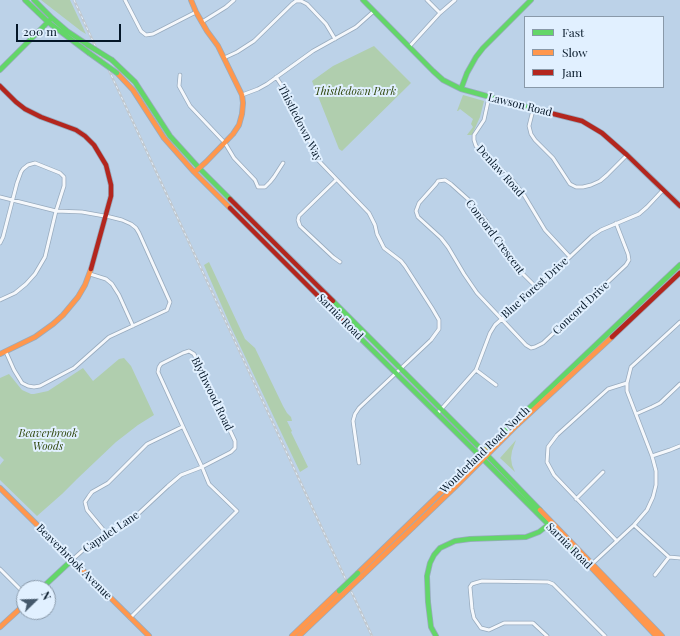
<!DOCTYPE html>
<style>
body{margin:0}
#map{position:relative;width:680px;height:636px;overflow:hidden;background:#bcd2e8;font-family:"Playfair Display",serif}
canvas{display:block}
.legend{position:absolute;left:524px;top:16px;width:140px;height:72px;box-sizing:border-box;background:#e1f0ff;border:1px solid #8999a9;margin:0;padding:5px 7px;list-style:none;font-size:12px;color:#041627}
.legend li{display:flex;align-items:center;gap:8px;height:20px}
.legend b{width:20px;border:1px solid #8999a9}
.north{position:absolute;left:16px;top:580px;width:40px;height:40px;box-sizing:border-box;background:#e1f0ff;border:1px solid #8999a9;border-radius:50%;rotate:67deg;font-size:11px;font-weight:700;line-height:16px;text-align:center;color:#041627}
.north::after{content:'';display:block;margin:auto;width:14px;height:18px;background:#44586b;clip-path:polygon(50% 0,100% 100%,50% 72%,0 100%)}
.scale{position:absolute;left:16px;top:24px;width:105px;height:18px;box-sizing:border-box;border:2px solid #041627;border-top:0;padding-left:5px;font-size:12px;line-height:14px;white-space:nowrap;color:#041627;-webkit-text-stroke:3px #e1f0ff;paint-order:stroke}
</style>
<div id="map">
<canvas width="680" height="636"></canvas>
<ul class="legend">
<li><b style="height:5px;background:#63d668"></b>Fast</li>
<li><b style="height:5px;background:#ff974d"></b>Slow</li>
<li><b style="height:5px;background:#b3261e"></b>Jam</li>
</ul>
<div class="north">N</div>
<div class="scale">200 m</div>
</div>
<script>
const g = document.querySelector('canvas').getContext('2d');
g.lineJoin = 'round';
function paint(path, color) { g.fillStyle = color; g.fill(path, 'evenodd'); }
const shape = rows => new Path2D(rows.map(r => 'M' + r).join(''));
function strokePath(path, color, width, dash) { g.strokeStyle = color; g.lineWidth = width; g.lineCap = dash ? 'butt' : 'round'; g.setLineDash(dash || []); g.stroke(path); }
function label(font, color, halo, rows, align = 'center') {
  g.font = font + ' "Playfair Display",serif'; g.lineWidth = 4; g.setLineDash([]); g.textBaseline = 'middle'; g.strokeStyle = halo; g.fillStyle = color; for (const [text, x, y, turn = 0] of rows) {
    g.save(); g.translate(x, y); g.rotate((+turn || 0) * Math.PI / 180); g.textAlign = isNaN(turn) ? turn : align; if (halo) g.strokeText(text, 0, 0); g.fillText(text, 0, 0); g.restore();
  }
}
paint(shape([
 [41,0,70,0,86,34,81,31],
 [374,46,411,83,342,151,339,149,312,81,333,66],
 [463,95,484,101,480,117,472,135,467,135,473,127,471,124,473,119,460,109,458,111,457,111],
 [209,262,245,339,255,348,283,406,287,413,291,417,292,421,287,421,292,431,291,432,308,467,300,472,231,327,204,265],
 [124,358,131,366,154,415,138,425,116,442,77,479,62,494,37,516,0,480,0,465,4,460,0,456,0,378,9,374,22,390,31,394,34,394,48,391,83,368,93,381,119,359],
 [516,440,512,451,511,458,512,465,515,472,500,458]
]), '#b0ceae');
const street = shape([
 [125,0,141,31,146,35,153,34,196,12],
 [427,0,440,13],
 [202,22,226,7,234,0],
 [409,47,440,13,455,0],
 [224,58,237,52,254,41,292,4,296,1,301,1,307,4,326,24,335,39],
 [180,75,179,86,190,106,225,143,234,158,255,180,258,187,265,187,270,182,274,177,283,163],
 [276,77,290,98,318,160,369,213,375,225,377,234,384,248,401,261,405,266,432,308,439,320,439,329,431,340,359,408,355,414,353,421,359,463],
 [242,95,258,89,267,84,313,51,356,27,374,11],
 [489,97,484,120,474,135,474,140,476,146,490,158,512,180,524,195,545,230,570,257],
 [535,109,532,114,529,126,531,134,535,140,553,158,570,184,576,187,583,187,591,185,600,181,607,175,627,155],
 [336,180,299,216,298,220,300,226,333,257,340,262],
 [0,197,56,211,82,212,110,217,122,220,131,224,136,228,139,233,170,302,167,310,109,337,74,368,40,386,34,387,28,386,22,383,14,370,6,352],
 [0,243,3,237,17,183,21,172,23,169,28,165,35,163,60,173,64,177,64,186,56,211,45,257,35,274,26,284,15,293,0,300],
 [90,274,106,279,112,284,119,295,133,326],
 [537,288,518,269,503,250,486,221,470,201,451,184,445,180,438,181,436,184,419,203,416,211,418,217,441,238,448,247,464,274,477,293,526,345,531,348,535,347,543,343,626,265,629,260,628,254,616,223],
 [476,370,496,385],
 [437,414,476,370,490,333,495,325,537,288,592,236,601,230,639,214,647,207,663,190],
 [636,414,652,407,660,403,680,384],
 [652,456,670,450,680,446],
 [576,499,603,472],
 [634,525,669,557,680,558],
 [106,533,87,510,85,502,89,496,92,492,108,483,147,444,182,427],
 [617,541,554,475,547,462,548,447,557,435,608,389,627,383],
 [72,560,91,543,139,513,168,486,181,475,202,467,185,431,158,372,159,367,161,364,183,353,189,351,194,354,235,441,235,448,231,452,202,467,209,484,237,511,130,618],
 [592,564,634,525,647,510,653,497,656,485,656,471,652,456,627,391,627,383,631,367,680,322],
 [0,569,24,593],
 [655,575,669,557],
 [547,636,533,623,504,623,489,630,481,628,474,618,472,609,470,587,472,584,475,583,482,581,548,582,553,584,605,636]
]);
const fast = shape([
 [25,0,48,22,89,53],
 [34,0,52,18,67,31,88,45],
 [363,0,433,71,443,80,461,89,538,110],
 [112,60,135,82,170,136,199,168,230,199],
 [0,70,52,18],
 [461,89,467,73,476,57,483,48,531,0],
 [333,301,487,455,540,510],
 [351,329,473,449,587,563],
 [485,450,680,265],
 [42,588,72,560],
 [436,636,431,627,428,602,427,576,430,563,434,555,440,548,455,541,470,539,526,537,539,532,548,525]
]);
const slow = shape([
 [191,0,196,12,207,31,218,46,242,95,243,103,242,114,239,125,233,134,206,162,197,170],
 [117,73,133,90,164,138,194,172,230,208],
 [0,354,35,337,53,324,63,315,78,297,85,285,91,269],
 [0,488,149,636],
 [540,510,662,636],
 [587,563,656,636],
 [358,573,485,450],
 [362,576,456,486,517,425,612,337],
 [0,627,24,605],
 [292,636,339,591],
 [299,636,342,595]
]);
const jam = shape([
 [0,86,16,102,25,109,41,117,76,130,85,136,94,145,106,165,111,185,111,196,91,269],
 [538,110,582,121,602,133,627,155,680,206],
 [230,199,333,301],
 [230,208,351,329],
 [612,337,680,273]
]);
strokePath(street, '#98abbe', 4.5);
strokePath(fast, '#98abbe', 6);
strokePath(slow, '#98abbe', 6);
strokePath(jam, '#98abbe', 6);
strokePath(street, '#f5f8fc', 3);
strokePath(fast, '#63d668', 4.5);
strokePath(slow, '#ff974d', 4.5);
strokePath(jam, '#b3261e', 4.5);
const rail = shape([
 [74,0,97,50,107,66,372,636]
]);
strokePath(rail, '#c1c8ce', 2.5);
strokePath(rail, '#e1f0ff', 1, [3]);
const fastBridge = shape([
 [88,45,112,60],
 [89,53,117,73],
 [339,591,358,573]
]);
const slowBridge = shape([
 [342,595,362,576]
]);
strokePath(fastBridge, '#98abbe', 6, []);
strokePath(slowBridge, '#98abbe', 6, []);
strokePath(fastBridge, '#63d668', 4.5);
strokePath(slowBridge, '#ff974d', 4.5);
label('italic 11px', '#2e450a', '#e1f0ff', [
 ["Thistledown Park",355,92],
 ["Beaverbrook",48,434],
 ["Woods",48,447]
]);
label('11px', '#041627', '#e1f0ff', [
 ["Lawson Road",520,105,14],
 ["Thistledown Way",300,123,63],
 ["Denlaw Road",500,171,48],
 ["Concord Crescent",495,237,53],
 ["Blue Forest Drive",535,288,-42],
 ["Concord Drive",581,308,-43],
 ["Sarnia Road",340,317,45],
 ["Blythwood Road",212,394,64],
 ["Wonderland Road North",485,450,-44],
 ["Capulet Lane",111,532,-34],
 ["Sarnia Road",569,546,45],
 ["Beaverbrook Avenue",74,562,45]
]);
</script>
